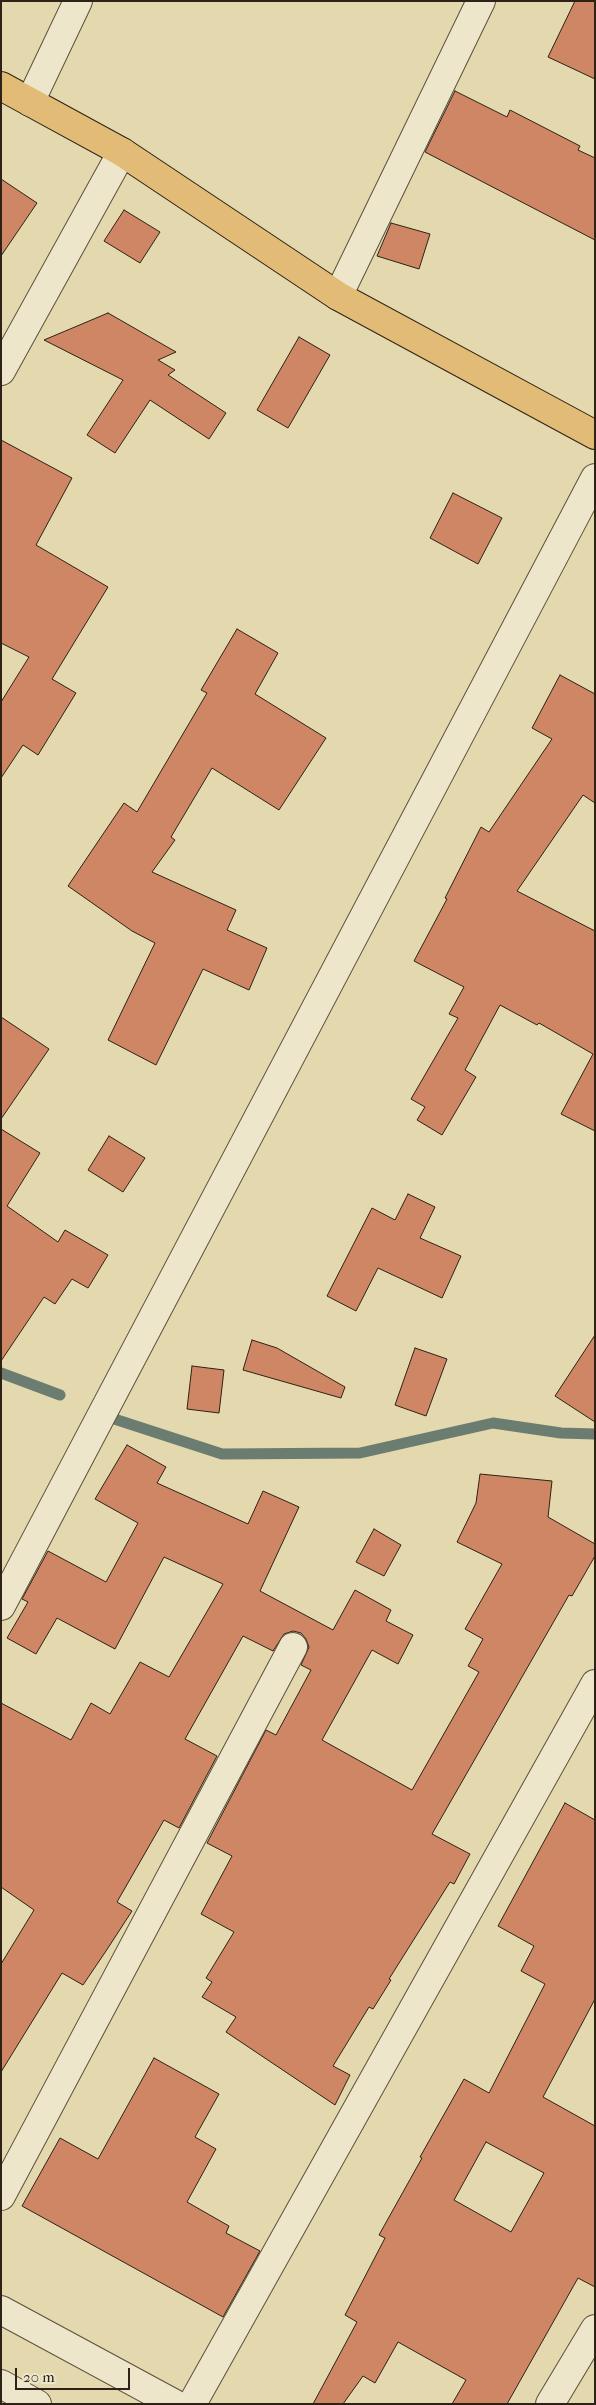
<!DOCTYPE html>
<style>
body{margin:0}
#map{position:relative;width:596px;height:2405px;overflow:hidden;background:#e4d8ae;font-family:"IM FELL French Canon",serif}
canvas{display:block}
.frame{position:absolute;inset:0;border:2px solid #2d2215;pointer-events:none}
.scale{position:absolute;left:15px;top:2368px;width:115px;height:22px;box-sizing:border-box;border:2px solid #2d2215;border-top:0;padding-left:6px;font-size:15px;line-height:18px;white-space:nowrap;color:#2d2215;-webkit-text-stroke:4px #ede6ca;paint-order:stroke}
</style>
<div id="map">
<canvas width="596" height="2405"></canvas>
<div class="frame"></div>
<div class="scale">20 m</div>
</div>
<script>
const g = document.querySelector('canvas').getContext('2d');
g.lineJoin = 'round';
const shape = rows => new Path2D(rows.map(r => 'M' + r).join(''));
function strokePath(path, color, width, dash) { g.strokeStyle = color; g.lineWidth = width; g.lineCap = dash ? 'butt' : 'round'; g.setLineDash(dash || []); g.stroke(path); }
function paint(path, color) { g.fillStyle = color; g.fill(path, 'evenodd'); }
strokePath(shape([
 [1,1373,60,1395],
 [102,1415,222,1454,360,1453,493,1423,561,1433,595,1434]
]), '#6b7d70', 11);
const building = shape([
 [575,1,595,1,595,79,548,57,575,1],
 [455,91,507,117,510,110,580,146,578,150,595,158,595,240,425,152,455,91],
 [1,179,37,203,1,256,1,179],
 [124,210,160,232,140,263,104,241,124,210],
 [391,223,430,234,419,269,377,256,391,223],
 [108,313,176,352,158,360,175,370,168,375,226,413,209,439,150,400,115,453,87,435,123,380,44,340,108,313],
 [299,337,330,355,288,428,257,410,299,337],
 [1,440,72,478,36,545,108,587,52,679,76,693,38,755,23,745,1,778,1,702,29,657,1,643,1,440],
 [453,493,502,518,478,564,430,538,453,493],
 [237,629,278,653,255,694,326,738,279,810,212,768,171,837,175,840,152,872,236,910,227,930,267,948,249,990,203,969,156,1065,108,1040,155,943,132,931,68,886,124,803,137,812,207,693,201,690,237,629],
 [560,675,595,694,595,803,583,795,517,891,595,931,595,1131,561,1114,593,1054,539,1023,537,1025,500,1005,465,1070,476,1077,442,1135,417,1120,425,1107,411,1099,458,1018,449,1014,464,987,414,961,447,899,445,898,481,827,489,832,552,739,532,728,560,675],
 [1,1017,49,1049,1,1119,1,1017],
 [1,1129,40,1153,7,1206,58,1242,65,1230,108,1255,88,1288,72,1279,55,1304,44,1297,1,1361,1,1129],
 [109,1136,145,1158,123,1192,88,1170,109,1136],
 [408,1194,435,1207,420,1238,461,1256,442,1298,378,1268,356,1311,327,1296,372,1208,395,1220,408,1194],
 [595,1335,595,1422,555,1396,595,1335],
 [252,1340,277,1348,345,1387,341,1398,243,1370,252,1340],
 [415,1348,447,1359,426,1416,395,1405,415,1348],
 [192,1366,224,1370,219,1413,187,1409,192,1366],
 [127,1445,166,1467,157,1483,248,1524,263,1491,299,1507,260,1591,333,1630,355,1590,391,1610,386,1621,413,1635,398,1664,372,1650,322,1740,412,1790,479,1672,468,1666,483,1639,465,1629,502,1564,457,1542,476,1503,480,1474,552,1481,548,1517,595,1544,595,1556,572,1596,569,1595,432,1834,470,1854,454,1884,450,1882,389,1979,391,1980,373,2009,369,2007,333,2066,350,2075,335,2105,226,2032,236,2017,202,1997,212,1982,206,1978,234,1932,201,1914,232,1856,207,1843,266,1730,276,1735,311,1670,301,1665,309,1647,306,1639,301,1633,293,1631,284,1634,273,1651,243,1636,185,1739,217,1756,179,1828,164,1820,117,1902,132,1911,106,1951,83,1985,62,1973,1,2072,1,1964,34,1910,1,1887,1,1703,71,1740,91,1703,110,1714,140,1662,169,1677,223,1584,164,1557,115,1649,57,1618,36,1654,7,1638,28,1602,22,1599,48,1551,106,1582,138,1523,95,1499,127,1445],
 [374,1529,401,1545,384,1576,356,1562,374,1529],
 [565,1803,595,1820,595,1999,543,2097,595,2126,595,2287,578,2278,507,2404,452,2404,466,2380,398,2342,375,2383,363,2376,343,2404,313,2404,357,2322,345,2315,385,2238,379,2235,422,2158,420,2157,464,2079,489,2093,545,1984,521,1971,534,1946,498,1926,565,1803],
 [486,2142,544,2173,511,2232,454,2200,486,2142],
 [154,2058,219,2094,195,2137,216,2149,187,2202,229,2226,226,2233,260,2251,223,2317,22,2206,60,2138,98,2159,154,2058]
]);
paint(building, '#ce8665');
strokePath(building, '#2d2215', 1);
const minor = shape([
 [30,102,78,1],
 [338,296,481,1],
 [1,371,122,152],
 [1,1606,595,478],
 [1,2196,293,1647],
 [192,2404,595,1684],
 [550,2404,595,2329]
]);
const tertiary = shape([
 [1,2310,175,2404],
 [1,2384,37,2404]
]);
const trunk = shape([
 [1,86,122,152,338,296,595,435]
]);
strokePath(minor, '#5b503b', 30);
strokePath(tertiary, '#5b503b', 30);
strokePath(trunk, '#2d2215', 30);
strokePath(minor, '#ede6ca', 28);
strokePath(tertiary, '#ede6ca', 28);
strokePath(trunk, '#e2bc77', 28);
</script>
